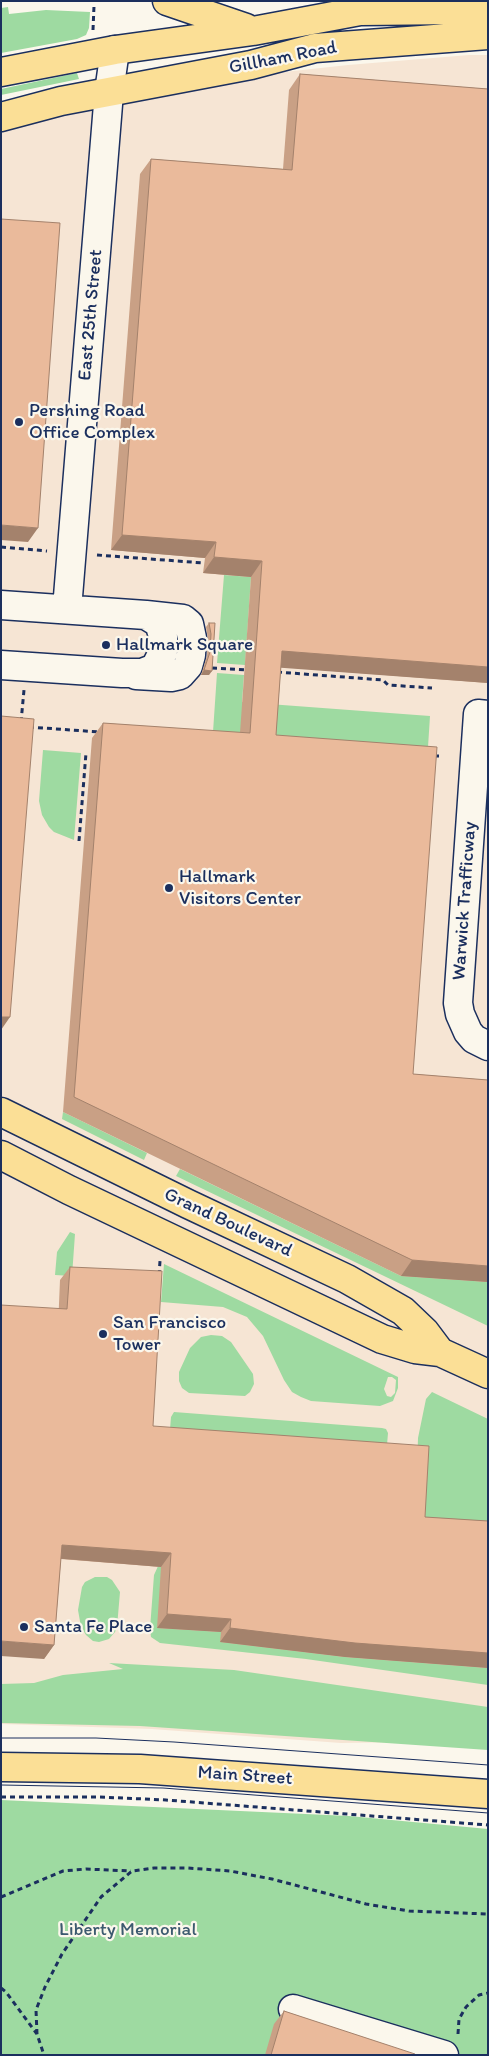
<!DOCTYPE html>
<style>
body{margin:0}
#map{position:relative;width:489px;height:2056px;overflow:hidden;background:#fbf7ec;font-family:Itim,sans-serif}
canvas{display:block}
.frame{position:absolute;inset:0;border:2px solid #1b2f5e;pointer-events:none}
</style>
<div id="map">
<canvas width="489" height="2056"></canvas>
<div class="frame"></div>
</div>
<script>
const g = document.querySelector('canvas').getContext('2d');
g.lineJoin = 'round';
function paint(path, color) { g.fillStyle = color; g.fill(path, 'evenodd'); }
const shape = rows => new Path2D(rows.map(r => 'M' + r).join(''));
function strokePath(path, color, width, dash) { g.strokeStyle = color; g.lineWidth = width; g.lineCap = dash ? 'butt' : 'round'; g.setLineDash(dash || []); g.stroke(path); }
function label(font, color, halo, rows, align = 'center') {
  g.font = font + ' Itim,sans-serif'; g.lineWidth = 4.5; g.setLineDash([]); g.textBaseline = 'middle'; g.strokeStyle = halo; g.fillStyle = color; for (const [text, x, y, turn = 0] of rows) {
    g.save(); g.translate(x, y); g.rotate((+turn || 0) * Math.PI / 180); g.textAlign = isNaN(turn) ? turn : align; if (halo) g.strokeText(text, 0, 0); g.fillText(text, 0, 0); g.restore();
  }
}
paint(shape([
 [469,55,488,55,488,1748,409,1742,341,1743,152,1729,1,1724,1,127,275,73,348,65]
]), '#f6e5d4');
paint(shape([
 [8,7,9,14,46,10,90,12,89,28,86,35,77,39,1,53,1,8],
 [77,73,79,79,1,95,1,89],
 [224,575,251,577,245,665,217,663],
 [217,673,244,675,242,702,430,716,428,747,213,732],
 [43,750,81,753,74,840,54,832,49,827,42,815,39,801],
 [63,1112,147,1153,144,1160,62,1119],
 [180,1169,401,1276,488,1282,488,1326,176,1176],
 [70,1232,75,1234,72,1276,55,1275,57,1252],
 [164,1264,398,1377,398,1388,393,1401,380,1406,311,1401,301,1397,292,1392,284,1380,263,1336,247,1317,223,1307,161,1302],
 [388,1377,392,1377,396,1380,395,1393,391,1397,387,1396,384,1389],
 [211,1335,222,1336,231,1342,253,1374,254,1384,250,1392,245,1396,189,1393,182,1388,179,1381,179,1372,190,1348,201,1337],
 [432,1392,488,1419,488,1536,415,1531,418,1438,426,1399],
 [174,1412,382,1428,386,1429,388,1433,386,1457,169,1442,171,1417],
 [159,1564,162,1564,158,1628,221,1632,221,1642,345,1657,488,1668,488,1685,306,1659,160,1643,151,1637,150,1629,154,1575],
 [95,1577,107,1577,112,1580,120,1592,117,1627,115,1632,109,1639,99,1642,93,1641,86,1635,81,1627,78,1610,82,1587,85,1582],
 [109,1663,234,1670,488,1707,488,1750,140,1726,1,1723,1,1684,34,1683,63,1675,123,1669],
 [1,1800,349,1816,488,1829,488,2055,1,2055]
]), '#9edaa1');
const minor = shape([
 [1,605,146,615,159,623,163,636,163,652,155,668,142,673,122,673,1,665],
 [67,609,109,92,115,50],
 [136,675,171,677,180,675,188,666,191,655,192,638,189,624,183,619,146,615],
 [488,715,478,714,458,1003,460,1014,468,1032,474,1039,488,1046],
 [293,2009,444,2055]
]);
const major = shape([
 [167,1,246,28],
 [444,8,488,14],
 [1,72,115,50,253,31,360,11,462,10],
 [1,117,61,101,251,65,315,48,488,35],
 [1,1112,188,1204,347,1279,403,1311,425,1332,440,1352],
 [1,1155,69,1190,382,1339,415,1349,440,1352,488,1374],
 [1,1767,140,1769,488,1794]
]);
strokePath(minor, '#1b2f5e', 31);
strokePath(major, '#1b2f5e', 31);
strokePath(shape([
 [93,30,94,6],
 [1,547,47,551],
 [97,555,204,563],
 [212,668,248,670],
 [277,672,383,680,388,685,432,688],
 [21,722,24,690],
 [29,727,100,732],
 [434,756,443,756],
 [79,841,86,753],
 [159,1275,160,1261],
 [1,1797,100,1797,166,1800,488,1825],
 [1,1897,63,1871,86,1869,131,1871],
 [1,1988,6,1992,37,2034,44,2055],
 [37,2034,36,2010,45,1987,62,1954,101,1897,132,1871,154,1868,188,1868,230,1871,272,1879,366,1904,409,1911,488,1914],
 [458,2034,459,2019,466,2007,479,1995,488,1993]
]), '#1b2f5e', 3, [5, 4]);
strokePath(minor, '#fbf7ec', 28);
strokePath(major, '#fbdf96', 28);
strokePath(shape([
 [1,1738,96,1738,174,1742,488,1765],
 [1,1785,163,1788,488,1813]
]), '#1b2f5e', 1);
paint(shape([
 [300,74,488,89,488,683,281,667,276,735,413,1074,488,1080,488,1282,401,1276,63,1112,92,738,103,723,240,733,251,577,203,573,205,558,111,550,140,174,151,159,283,169,289,90],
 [209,623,215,623,209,675,201,675,207,656,208,639,206,627],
 [70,1267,153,1426,425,1517,488,1521,488,1668,345,1657,220,1642,221,1632,157,1628,161,1567,61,1559,54,1645,44,1659,60,1280],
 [284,2011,415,2055,265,2055,274,2024]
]), '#c9a085');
paint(shape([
 [1,525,38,528,28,542,1,540],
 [122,535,216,542,205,558,111,550],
 [214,557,262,561,251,577,203,573],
 [282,651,488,667,488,683,271,667],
 [204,670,212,671,209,675,201,675],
 [2,1017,10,1017,1,1030],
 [412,1260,488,1266,488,1282,401,1276],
 [62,1545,171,1553,161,1567,52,1558],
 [167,1614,231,1619,221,1632,157,1628],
 [230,1628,488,1653,488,1668,345,1657,220,1642],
 [1,1641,54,1645,44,1659,1,1656]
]), '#a4826c');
const building = shape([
 [300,74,488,89,488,667,282,651,276,735,437,747,413,1074,488,1080,488,1266,412,1260,74,1097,103,723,250,733,262,561,214,557,216,542,122,535,151,159,292,170,300,74],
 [1,219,60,223,38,528,1,525,1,219],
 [209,623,215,623,212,671,204,670,210,652,211,634,209,623],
 [1,716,34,719,10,1017,2,1017,1,1033,1,716],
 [70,1267,162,1271,153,1426,429,1446,425,1517,488,1521,488,1653,355,1643,230,1628,231,1619,167,1614,171,1553,62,1545,54,1645,1,1641,1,1305,67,1309,70,1267],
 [284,2011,415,2054,415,2055,271,2055,284,2011]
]);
paint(building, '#eaba9b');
strokePath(building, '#a4826c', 1);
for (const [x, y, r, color] of [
 [19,422,5,"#1b2f5e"],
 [106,645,5,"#1b2f5e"],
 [169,888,5,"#1b2f5e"],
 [103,1334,5,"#1b2f5e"],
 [24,1627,5,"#1b2f5e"]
]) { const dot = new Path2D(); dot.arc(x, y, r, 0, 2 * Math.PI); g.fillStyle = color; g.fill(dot); strokePath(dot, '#fbf7ec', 2); }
label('19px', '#1b2f5e', '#fbf7ec', [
 ["Gillham Road",283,58,-11],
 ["East 25th Street",91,315,-85],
 ["Warwick Trafficway",465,901,-86],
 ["Grand Boulevard",228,1223,25],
 ["Main Street",245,1776,4]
]);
label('19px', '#1b2f5e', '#fbf7ec', [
 ["Pershing Road",29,411],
 ["Office Complex",29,433],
 ["Hallmark Square",116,645],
 ["Hallmark",179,877],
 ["Visitors Center",179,899],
 ["San Francisco",113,1323],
 ["Tower",113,1345],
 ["Santa Fe Place",34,1627]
], 'left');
label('19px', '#3c5a6f', '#fbf7ec', [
 ["Liberty Memorial",128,1930]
]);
</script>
